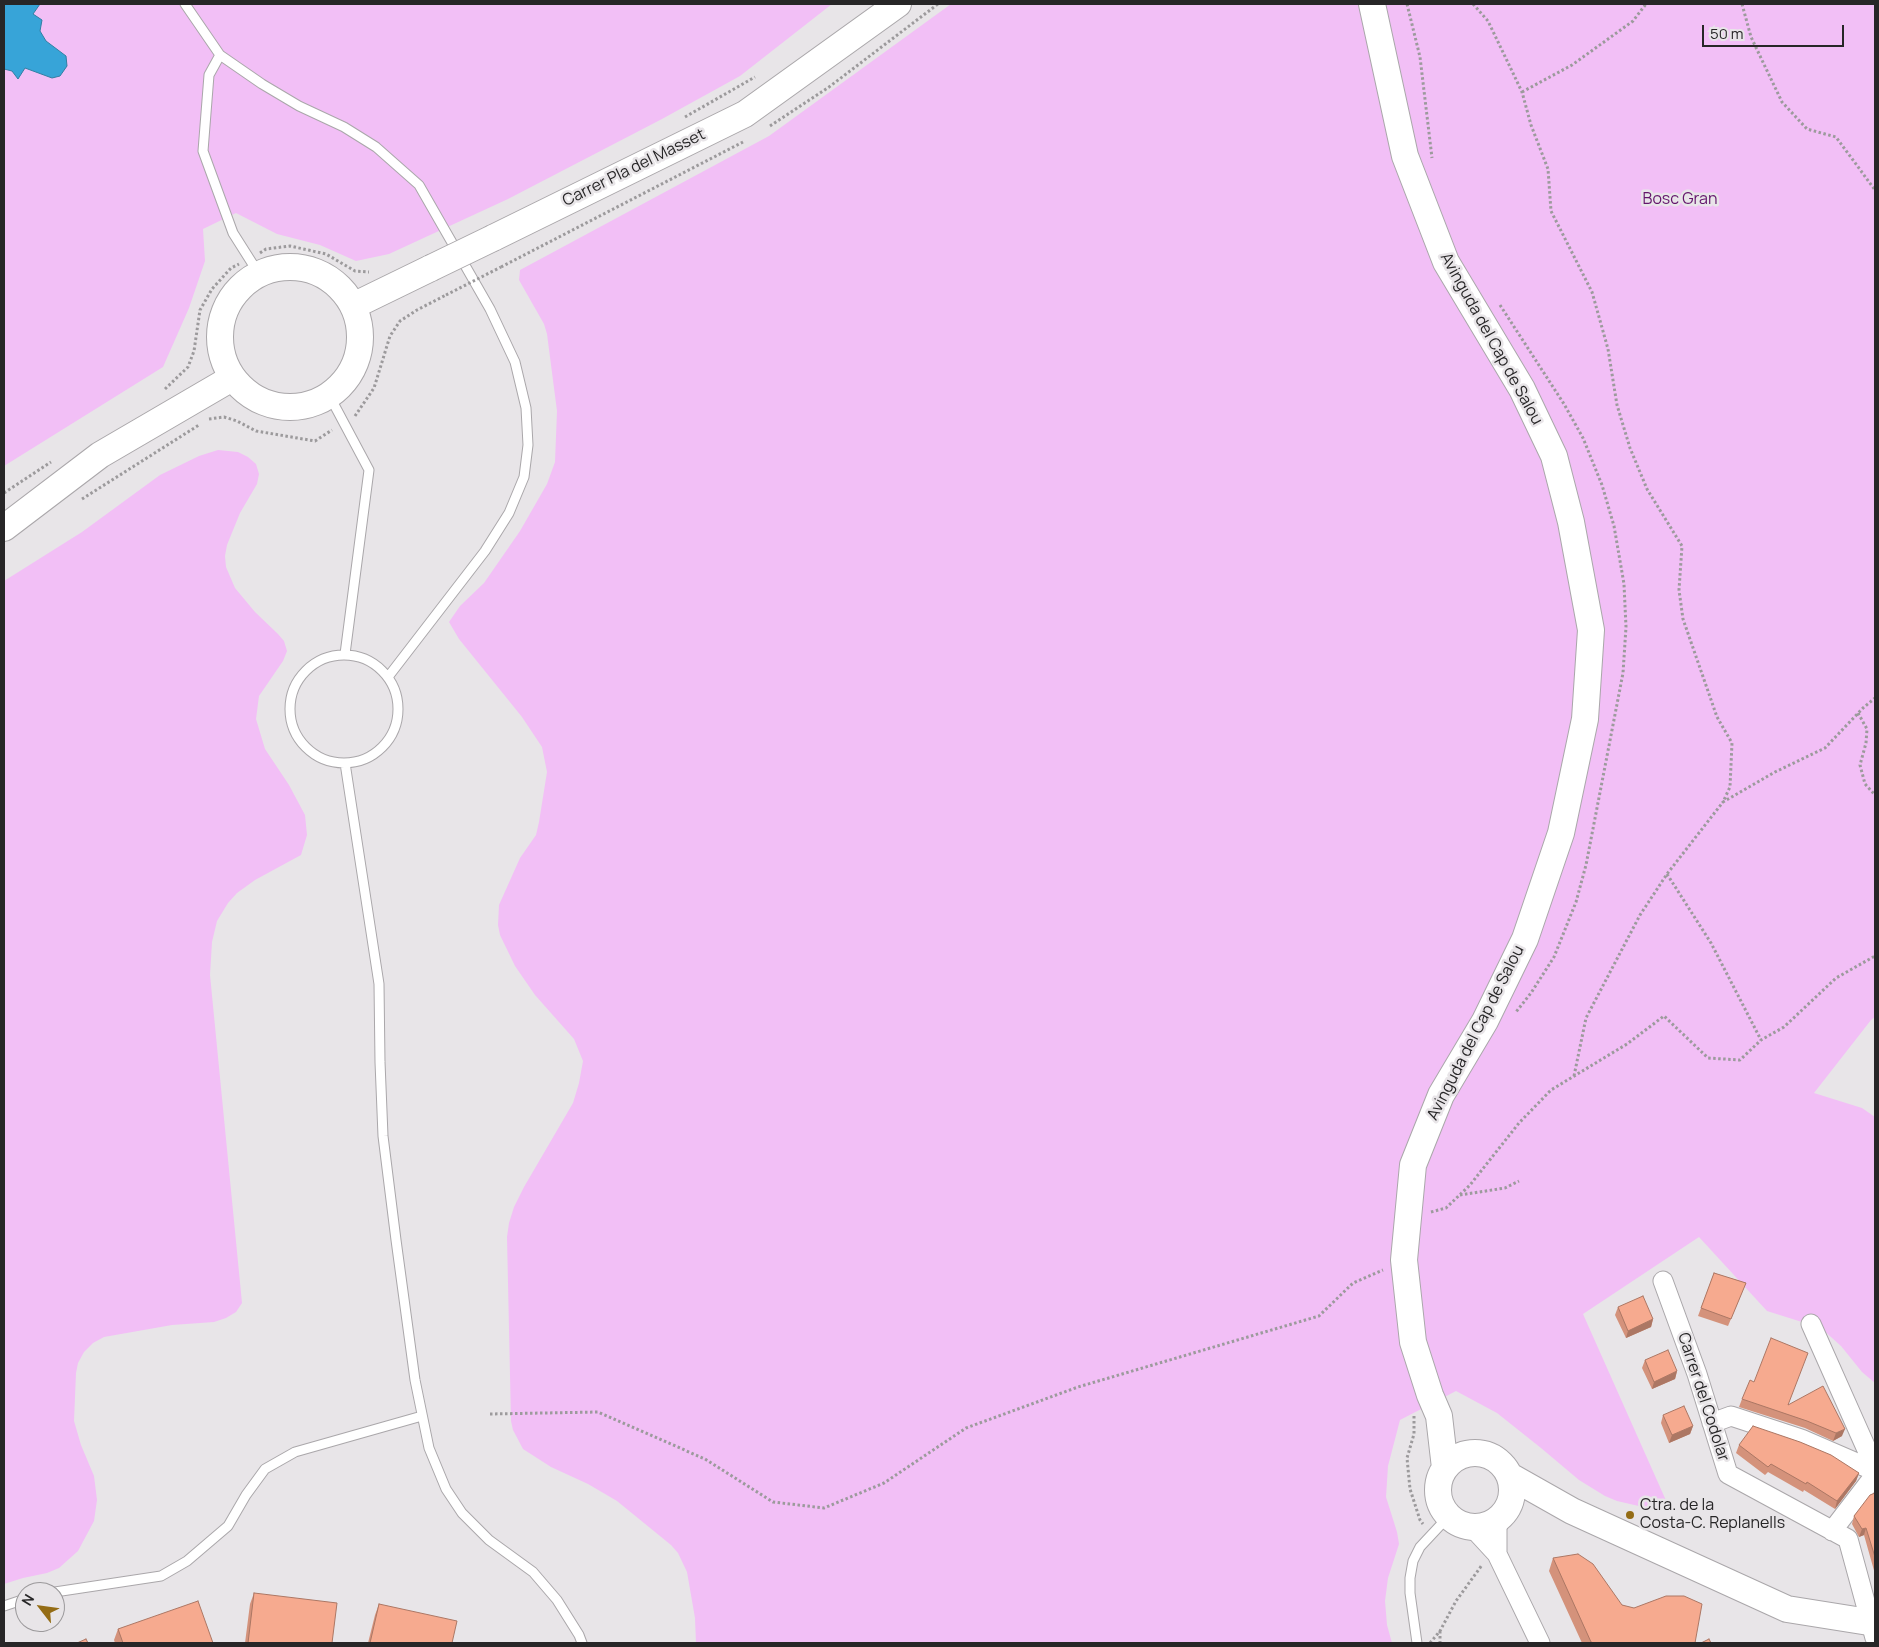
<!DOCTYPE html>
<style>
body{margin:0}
#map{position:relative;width:1879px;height:1647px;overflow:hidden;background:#e8e5e8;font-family:Manrope,sans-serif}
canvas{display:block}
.frame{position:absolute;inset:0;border:5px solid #272627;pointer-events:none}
.north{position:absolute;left:15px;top:1582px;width:50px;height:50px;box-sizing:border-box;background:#e8e5e8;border:1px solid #9b999b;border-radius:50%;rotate:300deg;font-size:14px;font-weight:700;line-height:20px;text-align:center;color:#272627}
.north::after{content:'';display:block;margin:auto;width:18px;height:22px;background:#946c15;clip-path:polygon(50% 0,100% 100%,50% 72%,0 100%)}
.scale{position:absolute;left:1702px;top:25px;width:142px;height:22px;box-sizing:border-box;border:2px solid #272627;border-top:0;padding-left:6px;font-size:15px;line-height:18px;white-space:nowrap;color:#272627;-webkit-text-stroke:4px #e8e5e8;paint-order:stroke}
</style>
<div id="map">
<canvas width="1879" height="1647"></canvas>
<div class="frame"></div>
<div class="north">N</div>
<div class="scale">50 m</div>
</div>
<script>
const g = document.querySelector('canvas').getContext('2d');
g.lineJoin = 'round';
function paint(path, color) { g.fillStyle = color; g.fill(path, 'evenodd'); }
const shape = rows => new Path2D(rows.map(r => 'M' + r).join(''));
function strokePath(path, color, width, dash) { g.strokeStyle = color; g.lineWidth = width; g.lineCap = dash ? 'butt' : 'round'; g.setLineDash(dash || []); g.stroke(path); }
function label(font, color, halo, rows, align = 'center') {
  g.font = font + ' Manrope,sans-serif'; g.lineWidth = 5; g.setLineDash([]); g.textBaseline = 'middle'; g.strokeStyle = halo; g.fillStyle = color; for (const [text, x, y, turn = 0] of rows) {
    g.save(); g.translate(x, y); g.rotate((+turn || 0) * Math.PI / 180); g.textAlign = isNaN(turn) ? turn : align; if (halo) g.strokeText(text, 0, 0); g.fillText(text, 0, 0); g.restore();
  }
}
paint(shape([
 [40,4,832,4,740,76,662,119,508,199,389,254,356,261,320,245,277,234,236,213,203,229,205,261,189,308,163,367,4,466,4,69,12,71,25,68,52,78,66,56,46,41,40,31,33,14],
 [951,4,1875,4,1875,1017,1871,1020,1814,1093,1862,1108,1875,1117,1875,1383,1862,1372,1841,1346,1821,1328,1767,1311,1699,1237,1583,1314,1668,1505,1656,1508,1643,1507,1617,1501,1605,1496,1579,1480,1541,1448,1497,1413,1456,1391,1400,1420,1388,1466,1386,1497,1397,1532,1399,1544,1388,1578,1385,1601,1387,1625,1392,1643,696,1643,695,1618,687,1572,678,1553,671,1545,617,1501,588,1484,551,1467,523,1449,513,1430,511,1421,507,1237,509,1223,514,1207,524,1187,573,1103,579,1083,583,1061,574,1039,535,995,515,966,500,935,498,925,499,905,520,858,536,835,539,822,547,772,542,747,522,717,459,639,449,622,460,606,484,583,520,531,547,484,555,462,557,411,547,334,544,324,519,280,520,270,769,136],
 [218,450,238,452,248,457,256,464,259,474,257,484,240,513,227,545,225,556,226,567,235,588,255,612,278,634,284,641,287,651,283,661,259,696,256,719,265,749,289,785,305,815,307,835,301,855,255,880,237,893,228,903,217,921,212,942,210,975,242,1303,236,1312,226,1318,214,1322,172,1325,104,1337,93,1343,84,1352,78,1363,76,1373,74,1421,81,1445,94,1476,97,1500,94,1521,78,1551,59,1568,47,1573,23,1578,4,1584,4,581,82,532,160,475,199,456]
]), '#f2bff6');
const water = shape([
 [4,4,40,4,33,14,42,20,40,31,46,41,66,56,67,66,60,76,52,78,25,68,18,79,12,71,4,69,4,4]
]);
paint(water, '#37a4d8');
strokePath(water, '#327ea3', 1);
const lane = shape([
 [185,4,220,55,262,84,299,106,344,127,376,147,419,185,490,309,515,362,526,408,528,445,524,477,509,513,485,551,388,677],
 [220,55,209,75,203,151,233,233,259,274],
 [329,395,369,470,345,654],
 '290 709a54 54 0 1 1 108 0a54 54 0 1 1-108 0Z',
 [345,763,379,984,380,1062,383,1136,396,1240,415,1380,429,1448,446,1489,462,1513,489,1540,533,1572,557,1600,579,1635,582,1643],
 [55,1592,161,1576,187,1561,228,1526,246,1495,265,1469,295,1452,422,1416],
 [4,1606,25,1599],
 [1417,1643,1410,1593,1410,1578,1413,1561,1420,1547,1448,1517]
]);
const street = shape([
 [1663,1281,1697,1374,1728,1474,1848,1539,1875,1638],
 [1811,1324,1875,1468],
 [1712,1423,1731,1416,1801,1439,1875,1471],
 [1497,1520,1497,1554],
 [1473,1528,1497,1554,1540,1643],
 [1832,1531,1875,1475]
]);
const secondary = shape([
 [1372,4,1405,156,1446,262,1522,389,1554,456,1571,522,1591,630,1585,719,1561,833,1525,939,1485,1021,1441,1095,1413,1165,1404,1260,1413,1342,1430,1395,1439,1416,1445,1468],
 [493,238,745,114,898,4],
 '220 337a70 70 0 1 1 140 0a70 70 0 1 1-140 0Z',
 [353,306,431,268],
 [4,528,100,455,232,378],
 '1438 1490a37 37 0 1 1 74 0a37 37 0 1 1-74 0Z',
 [1510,1476,1572,1511,1787,1609,1875,1623]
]);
strokePath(lane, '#aaa7aa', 11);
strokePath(street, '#aaa7aa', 21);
strokePath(secondary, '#aaa7aa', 28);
strokePath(shape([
 [1407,4,1420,57,1432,158],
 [1473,4,1488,21,1522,92,1531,125,1548,169,1551,211,1592,292,1608,349,1617,405,1630,448,1647,489,1682,546,1679,590,1683,619,1717,717,1732,743,1730,787,1723,802,1775,772,1825,748,1863,708,1875,698],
 [1742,4,1751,37,1782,102,1807,129,1836,137,1875,190],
 [1522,92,1572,65,1633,21,1646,4],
 [685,117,755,77],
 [770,126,829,87,938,4],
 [260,253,266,249,290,246,326,254,355,271,369,272],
 [501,267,743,142],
 [1500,305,1564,404,1583,438,1602,485,1614,526,1624,584,1626,627,1623,673,1586,865,1576,902,1554,957,1531,993,1516,1012],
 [165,389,188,367,194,351,200,310,212,289,231,268,239,264],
 [355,416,374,388,390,336,400,321,417,310,446,295],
 [209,419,224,417,237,421,256,431,315,441,332,430],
 [4,493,51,462],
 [82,499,199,425],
 [1858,713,1867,729,1866,743,1860,765,1865,784,1875,795],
 [1667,874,1711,943,1761,1040],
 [1574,1076,1586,1018,1640,915,1667,874,1723,802],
 [1460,1195,1505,1188,1519,1181],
 [1431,1212,1446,1208,1470,1185,1519,1123,1551,1090,1627,1044,1664,1016,1708,1058,1740,1060,1761,1040,1784,1027,1836,978,1875,956],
 [490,1414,598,1412,705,1459,773,1502,824,1508,884,1483,966,1428,1078,1387,1319,1316,1353,1283,1383,1270],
 [1414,1416,1414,1434,1407,1458,1410,1489,1420,1520,1423,1524],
 [1440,1631,1440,1643],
 [1430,1643,1440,1631,1456,1601,1482,1565]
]), '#9c9a9c', 3, [2.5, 2.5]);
strokePath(lane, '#fff', 9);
strokePath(street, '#fff', 19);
strokePath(secondary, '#fff', 26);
const secondaryBridge = shape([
 [431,268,493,238]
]);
strokePath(secondaryBridge, '#aaa7aa', 28, []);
strokePath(shape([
 [446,295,501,267]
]), '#9c9a9c', 3, [2.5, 2.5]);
strokePath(secondaryBridge, '#fff', 26);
paint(shape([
 [1714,1273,1746,1283,1728,1326,1698,1316],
 [1618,1307,1653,1319,1651,1327,1626,1338,1615,1315],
 [1645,1360,1677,1371,1675,1379,1652,1389,1642,1368],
 [1742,1399,1788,1404,1842,1436,1833,1441,1805,1428,1739,1407],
 [1663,1415,1693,1426,1690,1434,1669,1443,1661,1423],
 [1739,1445,1859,1473,1856,1481,1835,1509,1804,1490,1803,1492,1768,1472,1765,1475,1736,1453],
 [1875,1493,1875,1574,1864,1535,1859,1537,1852,1524,1854,1516],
 [1553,1558,1622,1605,1695,1643,1582,1643,1549,1571],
 [254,1593,332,1643,245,1643,250,1604],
 [379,1604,452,1643,368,1643,375,1615],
 [118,1629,213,1643,115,1643,114,1640]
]), '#d4927b');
paint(shape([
 [1653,1319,1651,1327,1626,1338,1628,1331],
 [1677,1371,1675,1379,1652,1389,1654,1382],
 [1693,1426,1690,1434,1669,1443,1672,1435],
 [1845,1429,1842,1436,1833,1441,1836,1433],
 [1859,1473,1856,1481,1835,1509,1837,1501],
 [1866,1528,1864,1535,1859,1537,1862,1529]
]), '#ac7764');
const building = shape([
 [1714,1273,1746,1283,1731,1319,1701,1308,1714,1273],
 [1643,1296,1653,1319,1628,1331,1618,1307,1643,1296],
 [1771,1338,1808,1353,1788,1405,1823,1386,1845,1429,1836,1433,1807,1421,1742,1399,1750,1380,1754,1382,1771,1338],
 [1668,1350,1677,1371,1654,1382,1645,1360,1668,1350],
 [1684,1406,1693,1426,1672,1435,1663,1415,1684,1406],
 [1753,1426,1800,1442,1831,1455,1859,1473,1837,1501,1807,1482,1806,1484,1771,1464,1768,1467,1739,1445,1753,1426],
 [1875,1493,1875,1557,1866,1528,1862,1529,1854,1516,1870,1495,1875,1493],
 [1578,1554,1593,1564,1622,1605,1634,1608,1666,1596,1684,1596,1702,1604,1695,1643,1593,1643,1591,1642,1553,1558,1578,1554],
 [254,1593,337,1603,332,1643,248,1643,254,1593],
 [198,1601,213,1643,123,1643,118,1629,198,1601],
 [379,1604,457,1621,452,1643,370,1643,379,1604],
 [86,1639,88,1643,77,1643,86,1639],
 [1709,1639,1711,1643,1701,1643,1709,1639]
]);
paint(building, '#f6aa8f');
strokePath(building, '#ac7764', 1);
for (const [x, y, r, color] of [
 [1630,1515,5,"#946c15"]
]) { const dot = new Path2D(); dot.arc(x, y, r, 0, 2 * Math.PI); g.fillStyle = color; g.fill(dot); strokePath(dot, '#e8e5e8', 2); }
label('16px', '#272627', '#e8e5e8', [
 ["Carrer Pla del Masset",634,168,-26],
 ["Avinguda del Cap de Salou",1491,339,61],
 ["Avinguda del Cap de Salou",1476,1033,-63],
 ["Carrer del Codolar",1703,1397,72]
]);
label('16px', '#64156c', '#e8e5e8', [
 ["Bosc Gran",1680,200]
]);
label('16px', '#272627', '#e8e5e8', [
 ["Ctra. de la",1640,1506],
 ["Costa-C. Replanells",1640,1524]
], 'left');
</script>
